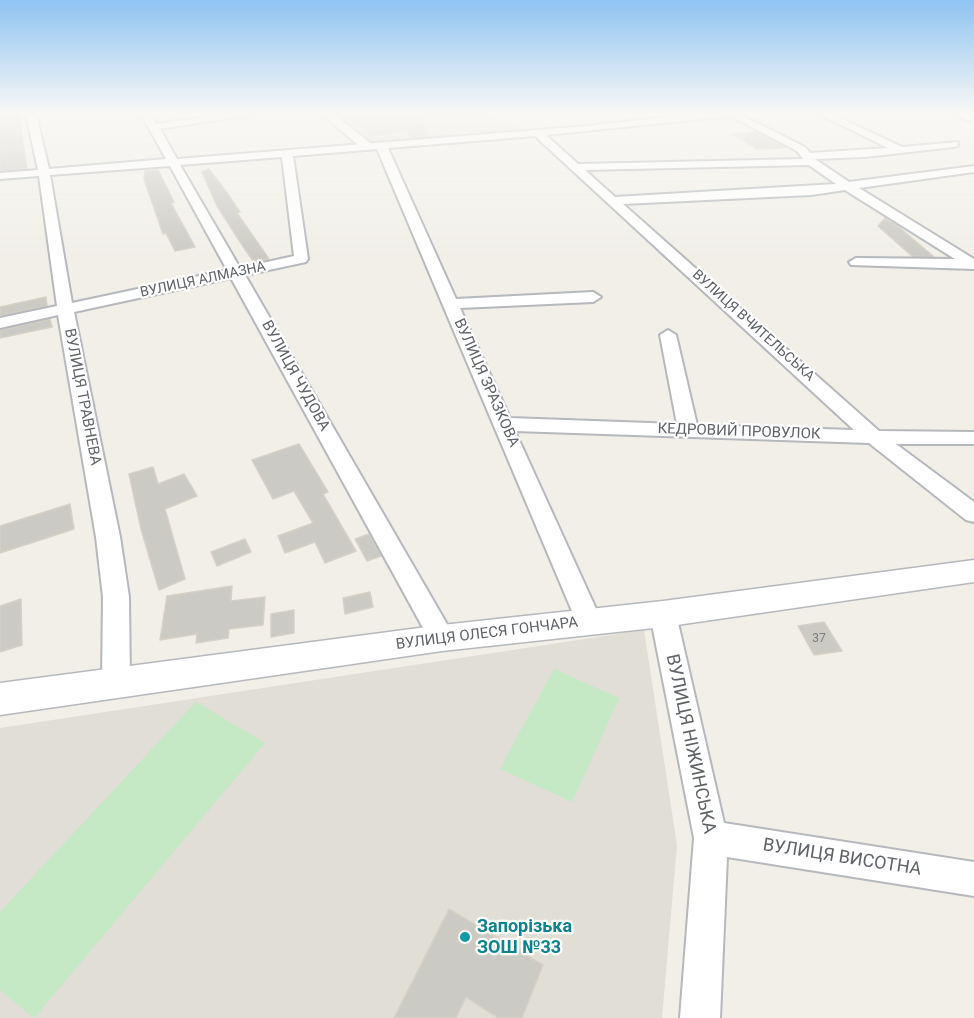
<!DOCTYPE html>
<meta charset="utf-8">
<style>
body{margin:0}
canvas{display:block;background:#f1efe8}
</style>
<canvas width="974" height="1018"></canvas>
<script>
const g = document.querySelector('canvas').getContext('2d');
g.lineJoin = 'round';
function paint(path, color) { g.fillStyle = color; g.fill(path, 'evenodd'); }
const shape = rows => new Path2D(rows.map(r => 'M' + r).join(''));
function strokePath(path, color, width, dash) { g.strokeStyle = color; g.lineWidth = width; g.lineCap = dash ? 'butt' : 'round'; g.setLineDash(dash || []); g.stroke(path); }
function label(font, color, halo, rows, align = 'center') {
  g.font = font + ' Roboto,sans-serif'; g.lineWidth = 4.5; g.setLineDash([]); g.textBaseline = 'middle'; g.strokeStyle = halo; g.fillStyle = color; for (const [text, x, y, turn = 0] of rows) {
    g.save(); g.translate(x, y); g.rotate((+turn || 0) * Math.PI / 180); g.textAlign = isNaN(turn) ? turn : align; if (halo) g.strokeText(text, 0, 0); g.fillText(text, 0, 0); g.restore();
  }
}
paint(shape([
 [331,114,490,114,528,132,371,145],
 [644,630,677,845,662,1018,0,1018,0,728]
]), '#e1ded6');
paint(shape([
 [554,669,619,698,572,802,500,769],
 [196,702,265,743,34,1018,0,990,0,912]
]), '#c5e8c5');
const building = shape([
 [0,114,19,114,27,169,0,171,0,114],
 [344,114,408,114,428,128,425,128,430,136,411,138,407,131,372,136,344,114],
 [756,132,772,140,785,148,757,149,732,134,756,132],
 [209,169,228,194,240,212,237,213,269,259,254,262,246,251,217,206,202,172,209,169],
 [158,170,174,202,171,203,195,247,175,251,166,233,163,234,144,179,145,171,158,170],
 [885,218,899,227,934,257,912,256,878,226,885,218],
 [46,297,47,306,0,316,0,307,46,297],
 [50,319,52,327,0,338,0,330,50,319],
 [299,444,328,492,323,494,356,551,325,563,315,542,285,553,278,536,313,523,294,491,273,499,252,460,299,444],
 [153,467,158,484,184,474,197,496,165,509,185,579,159,590,141,529,129,474,153,467],
 [70,504,74,529,0,553,0,526,70,504],
 [369,534,381,556,367,561,355,539,369,534],
 [245,539,251,552,217,566,211,552,245,539],
 [232,586,231,601,265,597,263,625,229,629,228,638,196,643,197,634,160,640,167,596,232,586],
 [370,592,373,607,345,614,343,598,370,592],
 [21,599,22,645,0,652,0,606,21,599],
 [294,610,294,633,271,637,271,614,294,610],
 [824,622,842,651,814,655,798,626,824,622],
 [449,909,543,965,522,1018,498,1018,466,997,456,1018,394,1018,449,909]
]);
paint(building, '#cccac5');
strokePath(building, '#d6d1c6', 1.5);
const minor = shape([
 [26,114,36,114,49,169,166,159,141,114,151,114,156,124,227,114,254,114,160,129,177,159,587,126,694,114,725,114,720,117,546,135,578,164,803,159,797,151,727,114,739,114,805,147,810,153,888,148,819,114,832,114,902,147,958,142,958,146,954,147,865,157,815,159,849,182,974,166,974,172,859,188,974,259,974,269,851,265,849,262,856,258,955,259,845,190,811,195,623,204,879,431,974,432,974,444,896,444,974,502,974,522,966,520,869,443,515,431,602,622,598,630,589,633,580,630,377,149,293,156,308,259,306,262,245,275,455,638,451,646,442,649,433,646,231,278,74,312,120,537,129,597,130,682,126,691,116,694,106,691,102,682,103,597,96,537,58,315,0,328,0,318,57,306,39,176,0,179,0,173,38,170,26,114],
 [535,136,854,430,697,425,676,335,668,330,660,335,677,424,510,418,460,308,593,302,601,297,593,292,456,299,388,148,535,136],
 [282,157,294,256,240,268,180,165,282,157],
 [809,165,836,184,615,197,585,170,809,165],
 [170,166,227,270,72,303,50,175,170,166],
 [955,114,968,114,974,118,969,121,955,114],
 [663,603,672,607,676,614,724,823,974,862,974,896,727,857,720,1018,680,1018,694,838,650,614,654,607,663,603]
]);
const tertiary = shape([
 [321,114,334,114,374,146,368,150,363,149,321,114],
 [974,560,974,582,663,627,442,651,0,715,0,683,442,625,663,601,974,560]
]);
strokePath(minor, '#b5b8bc', 4);
strokePath(tertiary, '#b5b8bc', 3);
paint(minor, '#fff');
paint(tertiary, '#fff');
const sky = g.createLinearGradient(0, 0, 0, 257);
sky.addColorStop(0, '#8fc3f1');
sky.addColorStop(0.44, '#f9f8f5');
sky.addColorStop(1, '#f9f8f500');
g.fillStyle = sky;
g.fillRect(0, 0, 974, 257);
for (const [x, y, r, color] of [
 [465,937,6,"#0f9aa8"]
]) { const dot = new Path2D(); dot.arc(x, y, r, 0, 2 * Math.PI); g.fillStyle = color; g.fill(dot); strokePath(dot, '#fff', 2); }
label('12px', '#7a7d7f', null, [
 ["37",819,639]
]);
label('14px', '#5f6368', '#fff', [
 ["ВУЛИЦЯ АЛМАЗНА",203,280,-12],
 ["ВУЛИЦЯ ВЧИТЕЛЬСЬКА",753,326,42]
]);
label('15px', '#5f6368', '#fff', [
 ["ВУЛИЦЯ ЧУДОВА",295,376,61],
 ["ВУЛИЦЯ ЗРАЗКОВА",486,383,66],
 ["ВУЛИЦЯ ТРАВНЕВА",82,397,79],
 ["КЕДРОВИЙ ПРОВУЛОК",739,432,2],
 ["ВУЛИЦЯ ОЛЕСЯ ГОНЧАРА",487,634,-7]
]);
label('18px', '#5f6368', '#fff', [
 ["ВУЛИЦЯ НІЖИНСЬКА",690,744,78],
 ["ВУЛИЦЯ ВИСОТНА",842,858,9]
]);
label('bold 18px', '#0d838f', '#fff', [
 ["Запорізька",477,927],
 ["ЗОШ №33",477,948]
], 'left');
</script>
